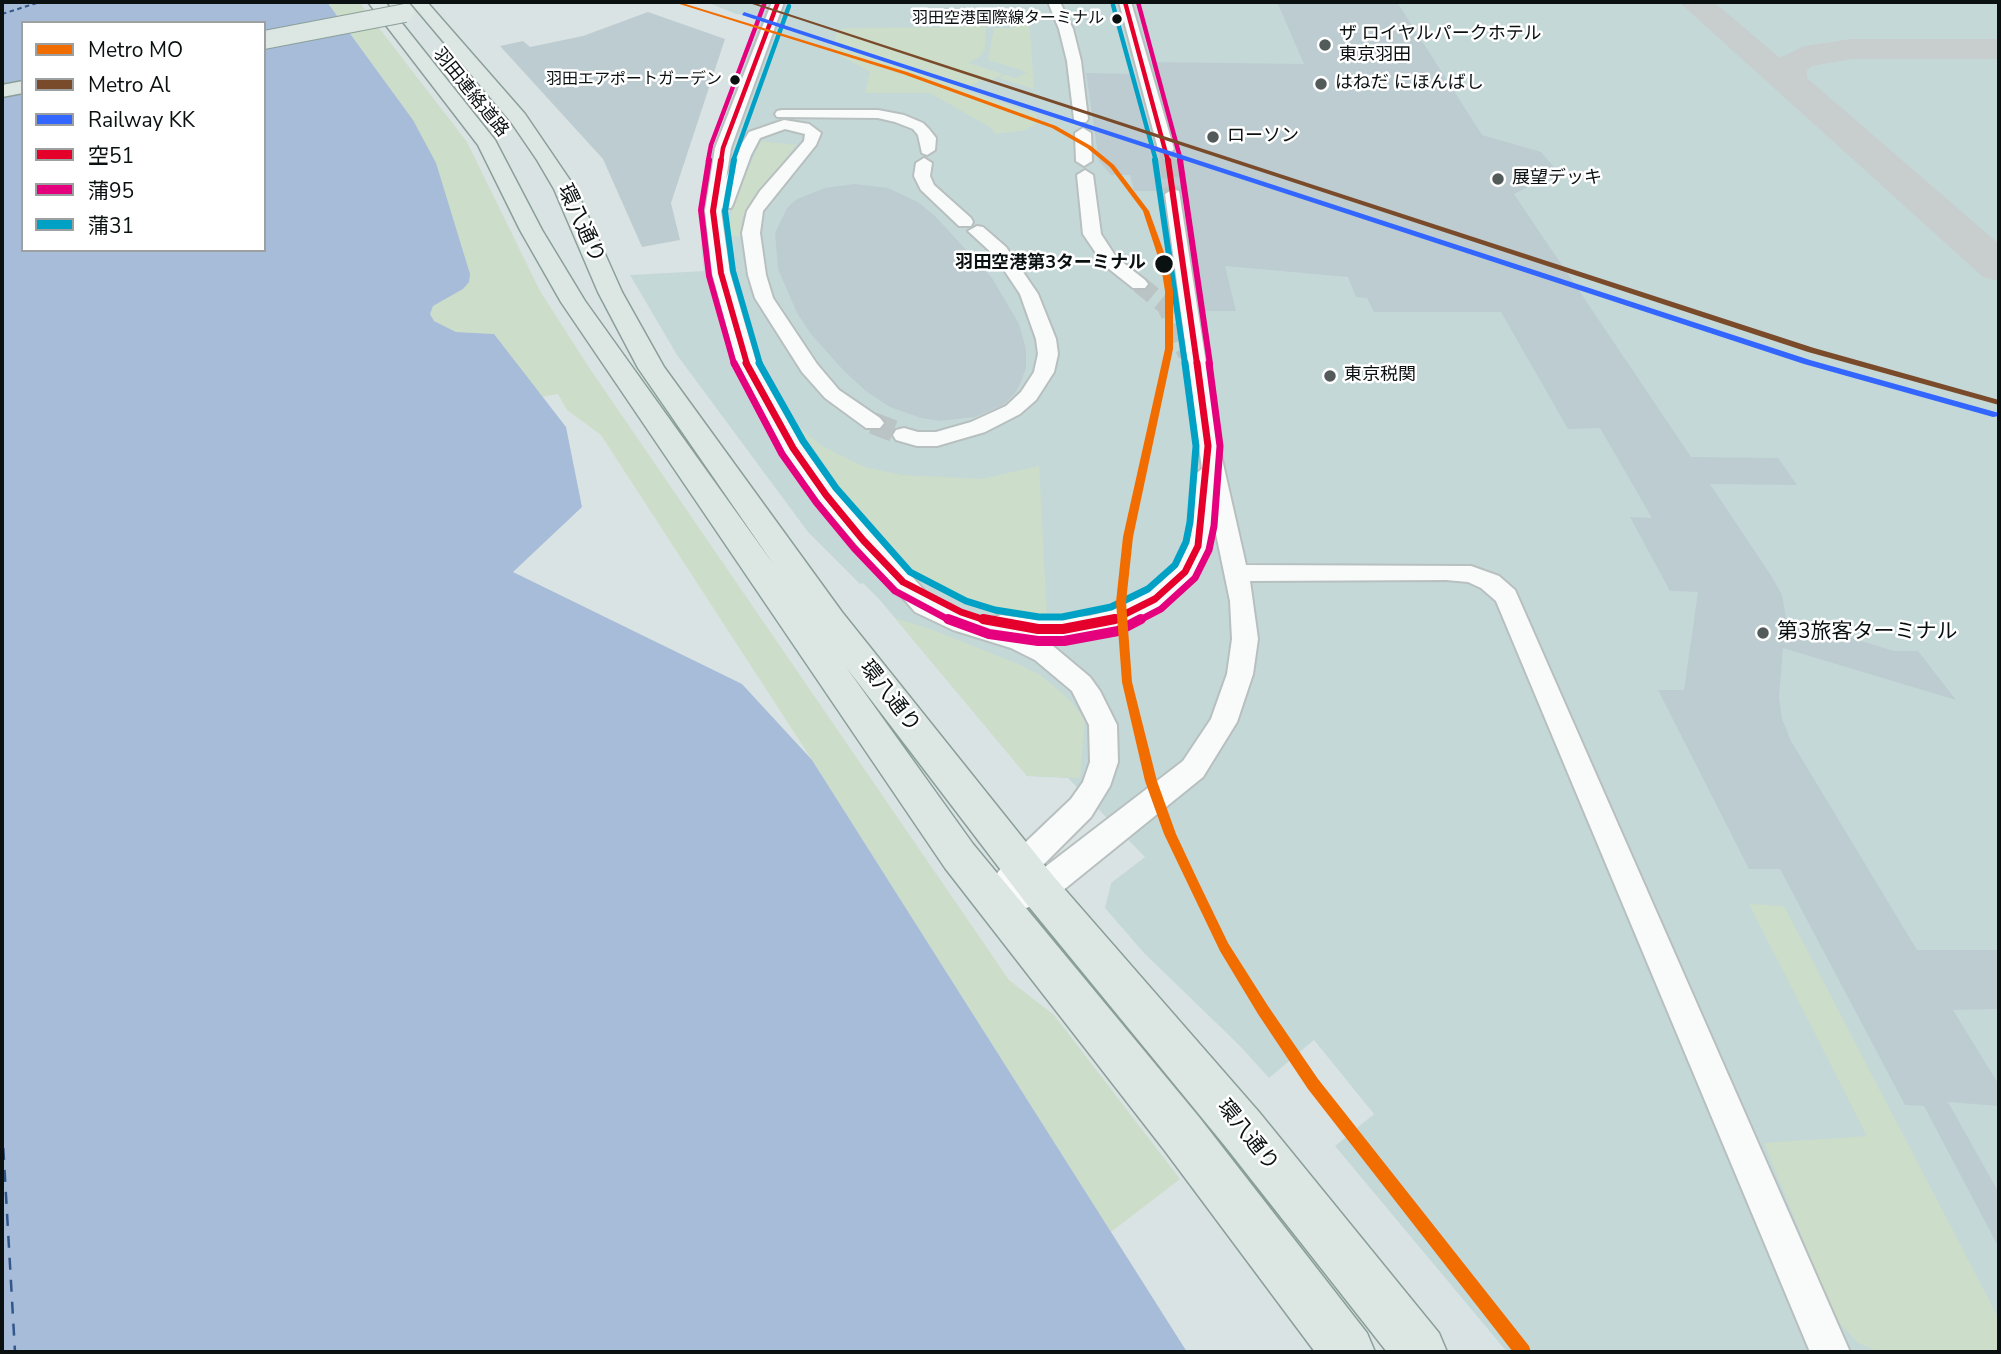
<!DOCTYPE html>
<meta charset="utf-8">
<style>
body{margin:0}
#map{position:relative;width:2001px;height:1354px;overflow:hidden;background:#dae3e3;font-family:"Nunito Sans","Noto Sans JP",sans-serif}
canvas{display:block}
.frame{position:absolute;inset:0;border:4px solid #0b1111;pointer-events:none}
.legend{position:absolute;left:21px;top:21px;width:245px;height:231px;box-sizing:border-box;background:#fff;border:2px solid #9da0a0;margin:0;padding:9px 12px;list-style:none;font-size:21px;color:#0b1111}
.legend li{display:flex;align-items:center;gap:14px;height:35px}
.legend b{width:35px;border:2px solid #9da0a0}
</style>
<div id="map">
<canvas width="2001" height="1354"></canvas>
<div class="frame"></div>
<ul class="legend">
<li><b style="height:9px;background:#f16d00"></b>Metro MO</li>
<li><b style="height:9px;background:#7a4b2a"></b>Metro Al</li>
<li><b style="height:9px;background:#36f"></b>Railway KK</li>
<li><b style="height:9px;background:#e4002b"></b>空51</li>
<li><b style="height:9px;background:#e5007d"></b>蒲95</li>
<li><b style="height:9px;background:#01a1c5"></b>蒲31</li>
</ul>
</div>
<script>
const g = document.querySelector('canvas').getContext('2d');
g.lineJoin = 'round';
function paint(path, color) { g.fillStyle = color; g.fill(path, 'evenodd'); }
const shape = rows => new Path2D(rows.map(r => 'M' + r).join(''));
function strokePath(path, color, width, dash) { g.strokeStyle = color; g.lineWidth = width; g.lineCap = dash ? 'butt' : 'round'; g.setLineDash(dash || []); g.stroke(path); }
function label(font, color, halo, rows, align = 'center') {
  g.font = font + ' "Nunito Sans","Noto Sans JP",sans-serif'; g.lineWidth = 5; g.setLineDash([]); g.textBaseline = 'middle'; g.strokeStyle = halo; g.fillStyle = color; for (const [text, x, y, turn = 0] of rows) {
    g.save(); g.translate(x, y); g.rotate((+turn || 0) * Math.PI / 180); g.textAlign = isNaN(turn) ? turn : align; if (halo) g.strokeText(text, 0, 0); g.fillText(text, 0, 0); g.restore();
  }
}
paint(shape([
 [706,2,1999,2,1999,1352,1507,1352,1335,1146,1374,1114,1314,1040,1269,1078,1240,1046,1144,953,1105,908,1111,883,1145,857,1068,778,1027,776,879,599,863,583,860,584,808,532,677,355,630,275,704,271,701,247,702,209,712,151,762,17,736,14]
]), '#c5d8d8');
paint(shape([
 [327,2,359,2,467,142,540,291,590,369,1009,980,1054,1015,1180,1179,1111,1232,812,760,601,435,567,410,558,394,542,397,494,334,456,332,434,321,430,314,433,306,463,289,413,120],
 [1017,14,1029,19,1034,89,999,78,1005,75,1016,78,1027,72,988,60,994,28,1011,28,1012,19,999,19,1001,15],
 [986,23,985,49,980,56,969,63,1003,74,988,82,982,80,964,90,1036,114,1037,123,1026,130,995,134,993,129,930,93,865,93,870,72,832,51,837,31,845,28,961,27],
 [761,141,796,145,746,210,742,219,741,236,729,237,732,205],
 [799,427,822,446,846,458,865,467,902,475,981,479,1039,466,1047,617,1010,615,975,607,939,591,916,572,854,508],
 [895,618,933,630,1018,664,1040,675,1068,698,1085,719,1080,778,1027,776],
 [1749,904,1784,906,1999,1319,1999,1352,1880,1352,1858,1343,1835,1318,1764,1143,1867,1136]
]), '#ccddc9');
paint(shape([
 [2,2,327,2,413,120,436,163,470,274,469,282,463,289,433,306,430,314,434,321,456,332,494,334,566,427,582,507,513,572,742,684,812,760,1187,1352,2,1352],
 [23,23,264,23,264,250,23,250]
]), '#a6bcd8');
strokePath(shape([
 [2,14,40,2]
]), '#32578c', 2, [4.5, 3.5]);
strokePath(shape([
 [2,1126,15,1352]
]), '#32578c', 2.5, [12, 10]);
paint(shape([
 [1679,2,1714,2,1780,58,1804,46,1852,39,1999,39,1999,59,1852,59,1812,66,1807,70,1807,78,1999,244,1999,281,1983,277,1679,2]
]), '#c8cdcd');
paint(shape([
 [1277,2,1397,2,1482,135,1541,152,1558,172,1514,194,1691,457,1778,458,1797,485,1710,484,1772,577,1782,595,1786,618,1894,651,1918,651,1956,700,1783,648,1779,697,1782,719,1791,741,1917,950,1999,950,1999,1009,1953,1010,1999,1085,1999,1106,1948,1102,1999,1193,1999,1248,1924,1106,1905,1105,1780,869,1749,869,1658,690,1684,690,1698,592,1670,591,1630,517,1652,518,1600,428,1568,429,1501,312,1374,312,1367,298,1356,297,1348,277,1225,266,1236,311,1205,311,1192,258,1182,191,1174,187,1164,191,1134,191,1130,175,1111,175,1099,161,1086,73,1135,74,1155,150,1167,156,1177,148,1151,62,1304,64],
 [648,12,725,39,671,203,680,240,642,247,603,159,500,46,523,41,530,47,583,36],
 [854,184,888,188,918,202,935,216,992,278,1019,324,1026,349,1026,368,1020,384,1015,393,1003,405,975,417,940,421,921,418,890,407,867,392,844,371,811,334,797,313,778,269,775,233,787,208,797,199,825,188]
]), '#bdccd1');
strokePath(shape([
 [1166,149,1168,161]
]), '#bbc4c4', 14, [14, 7]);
strokePath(shape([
 [1168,160,1173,194],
 [1139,284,1166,306,1187,355]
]), '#bbc4c4', 18, [18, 9]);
strokePath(shape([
 [873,423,904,435]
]), '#bbc4c4', 22, [22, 11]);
const minor = shape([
 [772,2,784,2,731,148,726,179,735,155,749,132,784,120,809,124,821,133,816,145,763,211,760,233,766,275,773,298,817,364,839,390,880,418,884,423,880,428,866,428,825,398,802,372,755,298,748,275,742,233,747,211,760,191,804,141,805,134,785,129,760,138,751,155,733,204,731,208,722,208,721,211,730,273,757,365,803,446,834,490,933,600,989,623,992,618,1001,615,1038,620,1089,616,1109,611,1146,593,1163,580,1182,557,1190,524,1194,475,1202,469,1165,194,1173,189,1179,191,1219,446,1246,565,1471,566,1499,576,1515,590,1850,1352,1810,1352,1496,601,1481,588,1468,582,1446,580,1250,581,1258,639,1253,674,1237,722,1203,777,1051,900,1026,908,1015,904,1013,900,1005,911,994,915,983,911,979,901,983,891,1010,857,1071,799,1083,782,1090,762,1089,725,1072,691,1035,660,1011,648,953,630,915,612,818,500,782,448,737,365,712,273,705,211,715,148,772,2],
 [1214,524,1230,601,1232,639,1227,674,1211,719,1183,761,1028,880,1091,817,1110,786,1118,762,1117,725,1100,691,1090,677,1053,646,1036,638,1089,634,1115,628,1164,605,1181,592,1201,565,1214,524],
 [1048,2,1060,2,1073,29,1081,61,1088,119,1086,122,1076,122,1074,119,1067,61,1059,29,1048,2],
 [1119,2,1131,2,1174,149,1171,152,1166,154,1158,149,1119,2],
 [782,110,878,110,904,115,923,123,929,129,936,138,935,150,927,155,922,153,918,135,913,129,895,122,878,118,777,117,775,114,777,111,782,110],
 [1083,128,1091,133,1092,161,1084,166,1076,161,1075,133,1083,128],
 [924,158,932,163,930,176,934,185,971,218,973,222,971,226,959,226,921,190,914,176,916,163,924,158],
 [1085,170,1093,175,1101,234,1116,257,1145,280,1148,284,1145,288,1133,288,1104,265,1083,234,1077,175,1085,170],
 [977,226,983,227,1006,247,1038,294,1056,339,1058,354,1054,372,1036,400,1020,414,985,432,937,446,917,446,896,440,893,435,896,430,904,428,918,432,936,432,971,422,1006,406,1021,392,1034,372,1038,354,1036,339,1020,294,994,255,968,231,977,226]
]);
const major = shape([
 [368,2,385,2,495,140,542,230,585,301,774,565,638,368,598,292,554,189,537,160,511,122,410,2,427,2,525,114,576,189,622,292,664,367,842,612,1054,877,1259,1112,1439,1333,1447,1352,1387,1352,1225,1146,1026,903,846,667,973,844,1199,1117,1367,1333,1375,1352,1315,1352,1165,1151,945,868,561,302,520,230,478,145,368,2],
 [23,81,23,93,2,97,2,85,23,81]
]);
strokePath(minor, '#b8bfbf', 4);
strokePath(major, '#8b9f9a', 3);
paint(minor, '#f9fbfb');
paint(major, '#dce6e2');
const majorBridge = shape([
 [264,40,405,13]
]);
strokePath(majorBridge, '#8b9f9a', 20, []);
strokePath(majorBridge, '#dce6e2', 18);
strokePath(shape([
 [1125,2,1168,161],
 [721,161,723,148,778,2]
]), '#e4002b', 4.5);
strokePath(shape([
 [721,160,713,211,721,273,747,364],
 [1168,160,1197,364]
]), '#e4002b', 6);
strokePath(shape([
 [746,363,793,448,826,495,863,540,903,582,961,612,988,621],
 [1106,621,1115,619,1155,599,1185,572,1198,546,1208,446,1197,363]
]), '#e4002b', 7);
strokePath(shape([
 [983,619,1038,629,1063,629,1115,619]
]), '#e4002b', 10);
strokePath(shape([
 [1138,2,1181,161],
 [708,161,711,145,765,2]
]), '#e5007d', 4.5);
strokePath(shape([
 [709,160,701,210,709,276,734,364],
 [1180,160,1210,364]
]), '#e5007d', 6);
strokePath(shape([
 [734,363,782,454,816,502,854,548,895,591,951,621],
 [1138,621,1161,609,1195,578,1209,550,1214,526,1220,446,1209,363]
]), '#e5007d', 7);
strokePath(shape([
 [948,619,989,634,1038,641,1064,641,1118,631,1141,619]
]), '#e5007d', 10);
strokePath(shape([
 [1113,5,1156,161],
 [733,161,789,6]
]), '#01a1c5', 4.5);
strokePath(shape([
 [734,160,725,211,733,271,760,364],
 [1155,160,1185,364]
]), '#01a1c5', 6);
strokePath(shape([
 [759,363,803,441,836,488,910,572,966,601,995,610,1039,617,1062,617,1111,607,1148,589,1175,565,1186,542,1190,522,1196,446,1185,363]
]), '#01a1c5', 7);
paint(shape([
 [744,12,1810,360,1999,413,1999,416,1993,417,1804,364,742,15,744,12]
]), '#36f');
paint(shape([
 [673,2,679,2,907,72,1056,126,1091,146,1114,165,1149,211,1169,266,1173,291,1173,349,1133,537,1126,602,1132,682,1157,781,1176,834,1199,883,1228,943,1268,1006,1318,1079,1529,1346,1531,1352,1513,1352,1308,1089,1258,1014,1220,951,1164,834,1145,781,1122,682,1116,602,1123,537,1165,349,1165,291,1161,266,1143,211,1110,167,1087,148,1052,128,903,74,673,2]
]), '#f16d00');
paint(shape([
 [746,2,752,2,1814,348,1999,400,1999,405,1808,352,746,2]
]), '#7a4b2a');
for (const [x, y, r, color] of [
 [1117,19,6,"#0b1111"],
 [1325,45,7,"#535a5a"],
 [735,80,6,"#0b1111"],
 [1321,84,7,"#535a5a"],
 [1213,137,7,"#535a5a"],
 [1498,179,7,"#535a5a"],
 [1164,264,10,"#0b1111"],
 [1330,376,7,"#535a5a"],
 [1763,633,7,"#535a5a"]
]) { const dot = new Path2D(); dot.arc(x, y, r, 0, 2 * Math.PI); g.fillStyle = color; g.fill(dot); strokePath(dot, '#fff', 2.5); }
label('16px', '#0b1111', '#fff', [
 ["羽田空港国際線ターミナル",1104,19],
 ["羽田エアポートガーデン",722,80]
], 'right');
label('18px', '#0b1111', '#fff', [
 ["ザ ロイヤルパークホテル",1339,35],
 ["東京羽田",1339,56],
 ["はねだ にほんばし",1335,84],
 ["ローソン",1227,137],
 ["展望デッキ",1512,179],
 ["東京税関",1344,376]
], 'left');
label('18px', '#0b1111', '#fff', [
 ["羽田連絡道路",470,93,51]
]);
label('bold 18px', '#0b1111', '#fff', [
 ["羽田空港第3ターミナル",1146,264]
], 'right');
label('21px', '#0b1111', '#fff', [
 ["環八通り",580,224,65],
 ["環八通り",889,697,52],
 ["環八通り",1247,1136,51]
]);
label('21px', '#0b1111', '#fff', [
 ["第3旅客ターミナル",1777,633]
], 'left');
</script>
